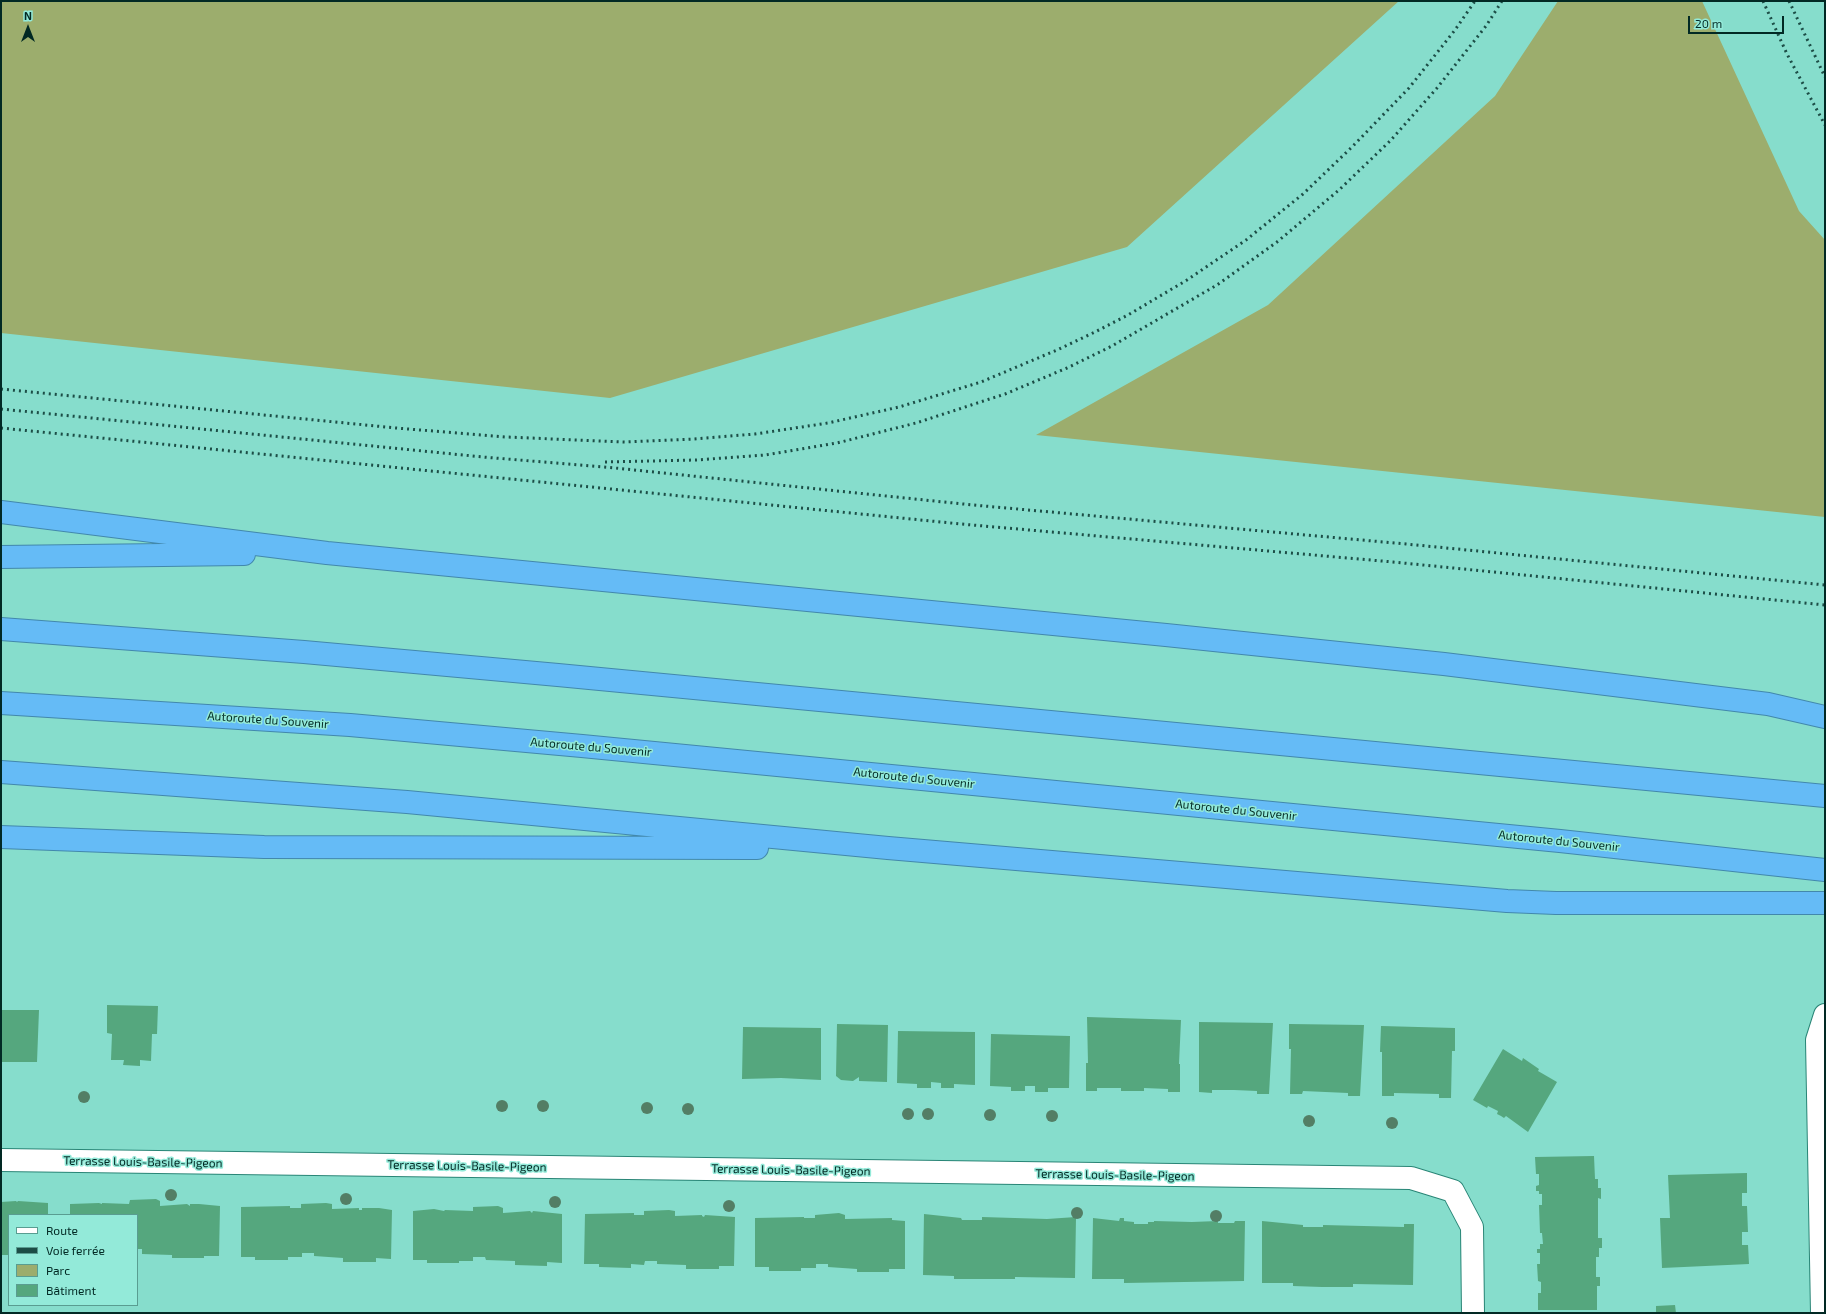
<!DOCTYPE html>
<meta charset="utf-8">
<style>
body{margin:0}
#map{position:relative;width:1826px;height:1314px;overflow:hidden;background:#86ddcc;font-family:"Exo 2",sans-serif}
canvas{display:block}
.frame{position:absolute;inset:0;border:2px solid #022924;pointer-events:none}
.legend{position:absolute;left:8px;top:1214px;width:130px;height:92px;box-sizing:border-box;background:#93ead9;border:1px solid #599d91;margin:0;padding:5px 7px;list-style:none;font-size:12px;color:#022924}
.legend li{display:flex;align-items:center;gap:8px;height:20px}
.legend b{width:20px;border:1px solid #599d91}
.north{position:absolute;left:8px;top:8px;width:40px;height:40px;-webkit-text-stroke:3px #93ead9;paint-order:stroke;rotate:0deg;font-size:11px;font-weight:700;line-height:16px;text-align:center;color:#022924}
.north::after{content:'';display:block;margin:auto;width:14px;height:18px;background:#022924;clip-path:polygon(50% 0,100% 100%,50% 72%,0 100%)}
.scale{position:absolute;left:1688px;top:16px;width:96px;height:18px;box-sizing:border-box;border:2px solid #022924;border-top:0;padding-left:5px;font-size:12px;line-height:14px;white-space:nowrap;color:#022924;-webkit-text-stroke:3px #93ead9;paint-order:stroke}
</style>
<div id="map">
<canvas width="1826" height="1314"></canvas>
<div class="frame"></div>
<ul class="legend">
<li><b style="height:5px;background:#fff"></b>Route</li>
<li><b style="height:5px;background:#1c4d46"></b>Voie ferrée</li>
<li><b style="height:11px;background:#9cad6d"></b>Parc</li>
<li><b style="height:11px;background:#55a77e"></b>Bâtiment</li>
</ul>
<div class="north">N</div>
<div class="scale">20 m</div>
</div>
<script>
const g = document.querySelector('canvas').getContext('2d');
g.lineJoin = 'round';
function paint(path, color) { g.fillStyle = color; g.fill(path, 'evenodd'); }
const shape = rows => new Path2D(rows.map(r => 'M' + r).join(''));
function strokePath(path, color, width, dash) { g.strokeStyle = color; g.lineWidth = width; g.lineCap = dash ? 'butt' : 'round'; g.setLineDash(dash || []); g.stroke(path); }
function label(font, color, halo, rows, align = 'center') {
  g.font = font + ' "Exo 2",sans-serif'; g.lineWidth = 3; g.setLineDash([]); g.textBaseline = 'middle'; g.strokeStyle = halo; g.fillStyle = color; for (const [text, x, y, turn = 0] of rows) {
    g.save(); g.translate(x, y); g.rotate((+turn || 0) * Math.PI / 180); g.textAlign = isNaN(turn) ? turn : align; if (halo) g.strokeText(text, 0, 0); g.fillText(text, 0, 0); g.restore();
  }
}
paint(shape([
 [1,1,1399,1,1127,247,610,398,1,333],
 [1558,1,1702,1,1799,211,1825,240,1825,517,1036,435,1268,305,1495,96]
]), '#9cad6d');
paint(shape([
 [107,1005,158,1006,157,1034,152,1034,151,1061,140,1060,140,1066,123,1065,124,1060,111,1060,112,1034,107,1033],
 [1,1010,39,1010,37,1062,1,1062],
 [1087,1017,1181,1020,1179,1064,1180,1064,1180,1092,1168,1092,1168,1089,1144,1088,1144,1091,1121,1091,1121,1088,1097,1088,1097,1091,1086,1091,1086,1063,1088,1063],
 [1199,1022,1273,1023,1269,1094,1257,1094,1257,1091,1234,1090,1212,1090,1212,1093,1199,1092],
 [837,1024,888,1025,887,1082,859,1081,859,1077,853,1081,841,1080,836,1076],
 [1289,1024,1364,1025,1360,1096,1348,1096,1348,1093,1303,1091,1302,1094,1290,1094,1291,1049,1289,1049],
 [1381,1026,1455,1028,1455,1051,1452,1051,1451,1098,1439,1098,1439,1094,1394,1093,1394,1096,1382,1096,1382,1052,1380,1052],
 [743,1027,821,1028,821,1080,781,1078,742,1079],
 [898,1031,975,1032,975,1085,954,1084,954,1088,941,1088,941,1083,931,1082,931,1088,917,1088,917,1084,897,1083],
 [991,1034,1070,1036,1069,1088,1048,1088,1048,1092,1035,1092,1035,1086,1025,1086,1025,1091,1011,1091,1011,1087,990,1086],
 [1503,1049,1522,1061,1523,1058,1539,1069,1538,1071,1557,1082,1528,1132,1506,1116,1504,1118,1501,1116,1497,1114,1498,1111,1488,1106,1487,1108,1473,1100],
 [1594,1156,1595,1179,1598,1179,1598,1188,1601,1188,1601,1199,1598,1198,1598,1238,1602,1238,1602,1248,1599,1248,1599,1257,1596,1257,1596,1277,1600,1277,1600,1286,1597,1286,1597,1310,1538,1310,1538,1293,1541,1293,1541,1282,1538,1281,1537,1264,1540,1264,1540,1253,1537,1253,1537,1249,1540,1249,1540,1244,1543,1244,1542,1233,1540,1233,1539,1205,1542,1205,1542,1194,1539,1194,1539,1191,1536,1191,1536,1186,1539,1185,1539,1174,1536,1174,1535,1157],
 [1747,1173,1747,1193,1742,1193,1742,1206,1747,1206,1748,1232,1742,1232,1742,1245,1748,1245,1749,1264,1662,1268,1660,1218,1670,1218,1668,1175],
 [156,1199,160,1201,160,1206,187,1204,190,1206,190,1204,199,1204,220,1206,219,1256,204,1256,204,1258,172,1258,172,1255,142,1254,142,1249,137,1249,137,1215,70,1215,70,1204,99,1203,102,1204,102,1203,129,1204,130,1200],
 [16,1201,17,1202,18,1201,48,1203,48,1215,9,1215,9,1255,1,1255,1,1202],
 [326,1203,332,1204,332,1209,359,1208,359,1210,362,1210,362,1208,379,1208,392,1210,391,1259,376,1258,376,1262,343,1262,343,1258,314,1256,314,1253,302,1253,302,1257,288,1257,288,1260,255,1260,255,1257,241,1257,241,1207,290,1206,290,1208,301,1208,301,1204],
 [498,1206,503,1208,503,1213,530,1211,532,1213,533,1211,562,1214,562,1263,547,1262,547,1266,515,1265,515,1261,486,1260,485,1257,473,1257,473,1261,459,1261,459,1263,427,1263,427,1260,413,1260,413,1211,434,1209,444,1211,445,1210,473,1211,473,1207],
 [669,1210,675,1211,675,1216,702,1215,702,1216,704,1217,705,1215,735,1217,734,1266,719,1266,719,1269,686,1269,686,1265,657,1264,657,1261,645,1261,644,1265,631,1264,631,1268,599,1267,599,1264,584,1264,585,1214,634,1213,634,1215,644,1215,644,1211],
 [839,1213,845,1215,845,1219,892,1218,892,1220,905,1221,905,1269,889,1269,889,1272,857,1272,857,1269,828,1267,828,1264,816,1264,816,1268,801,1268,801,1271,769,1271,769,1267,755,1267,755,1218,804,1217,804,1218,815,1218,815,1215],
 [924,1214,961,1218,962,1220,982,1220,982,1217,1047,1219,1076,1217,1075,1278,1015,1277,1015,1279,954,1279,954,1276,923,1275],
 [1093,1218,1119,1221,1120,1218,1124,1218,1124,1221,1134,1222,1134,1224,1148,1224,1148,1222,1154,1222,1154,1221,1192,1222,1218,1221,1218,1223,1234,1223,1235,1221,1245,1221,1244,1281,1124,1283,1124,1279,1092,1279],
 [1262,1221,1303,1225,1303,1227,1323,1227,1323,1225,1404,1227,1404,1224,1414,1224,1413,1285,1353,1284,1353,1287,1322,1287,1293,1286,1293,1283,1262,1283],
 [1675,1305,1676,1313,1656,1313,1656,1306]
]), '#55a77e');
const street = shape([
 [1,1160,1411,1178,1453,1191,1472,1227,1473,1313],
 [1822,1313,1817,1040,1825,1015]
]);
const highway = shape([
 [1,512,327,553,1166,635,1444,664,1768,704,1825,717],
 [1,557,244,554],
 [1,629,304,652,558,675,1825,796],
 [1,703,350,725,582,746,1560,841,1825,870],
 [1,772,407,802,888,848,1507,901,1556,903,1825,903],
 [1,837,264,847,757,848]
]);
strokePath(street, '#298576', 24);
strokePath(highway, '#4288ac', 24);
strokePath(street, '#fff', 22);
strokePath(highway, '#65bbf6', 22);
strokePath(shape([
 [1763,1,1787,54,1825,125],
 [1789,1,1825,77],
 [1,389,396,428,506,437,625,442,694,439,755,434,828,423,899,407,981,382,1057,350,1095,332,1128,315,1187,280,1246,240,1303,194,1352,147,1409,88,1455,30,1475,1],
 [1,409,483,457,615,468,973,505,1406,544,1825,585],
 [1,428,961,524,1393,562,1825,605],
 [605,462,696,460,765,455,837,443,916,423,1005,394,1067,368,1112,346,1217,285,1277,242,1339,190,1390,141,1437,88,1486,26,1502,1]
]), '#1c4d46', 3, [2, 4]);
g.fillStyle = '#537e65';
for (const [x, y] of [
 [84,1097],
 [502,1106],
 [543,1106],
 [647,1108],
 [688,1109],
 [908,1114],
 [928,1114],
 [990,1115],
 [1052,1116],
 [1309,1121],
 [1392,1123],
 [171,1195],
 [346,1199],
 [555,1202],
 [729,1206],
 [1077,1213],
 [1216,1216]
]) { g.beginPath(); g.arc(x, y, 6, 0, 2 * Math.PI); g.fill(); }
label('12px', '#022924', '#93ead9', [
 ["Autoroute du Souvenir",268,720,4],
 ["Autoroute du Souvenir",591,747,5],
 ["Autoroute du Souvenir",914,778,6],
 ["Autoroute du Souvenir",1236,810,6],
 ["Autoroute du Souvenir",1559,841,6],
 ["Terrasse Louis-Basile-Pigeon",143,1162,1],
 ["Terrasse Louis-Basile-Pigeon",467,1166,1],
 ["Terrasse Louis-Basile-Pigeon",791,1170,1],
 ["Terrasse Louis-Basile-Pigeon",1115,1175,1]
]);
</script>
